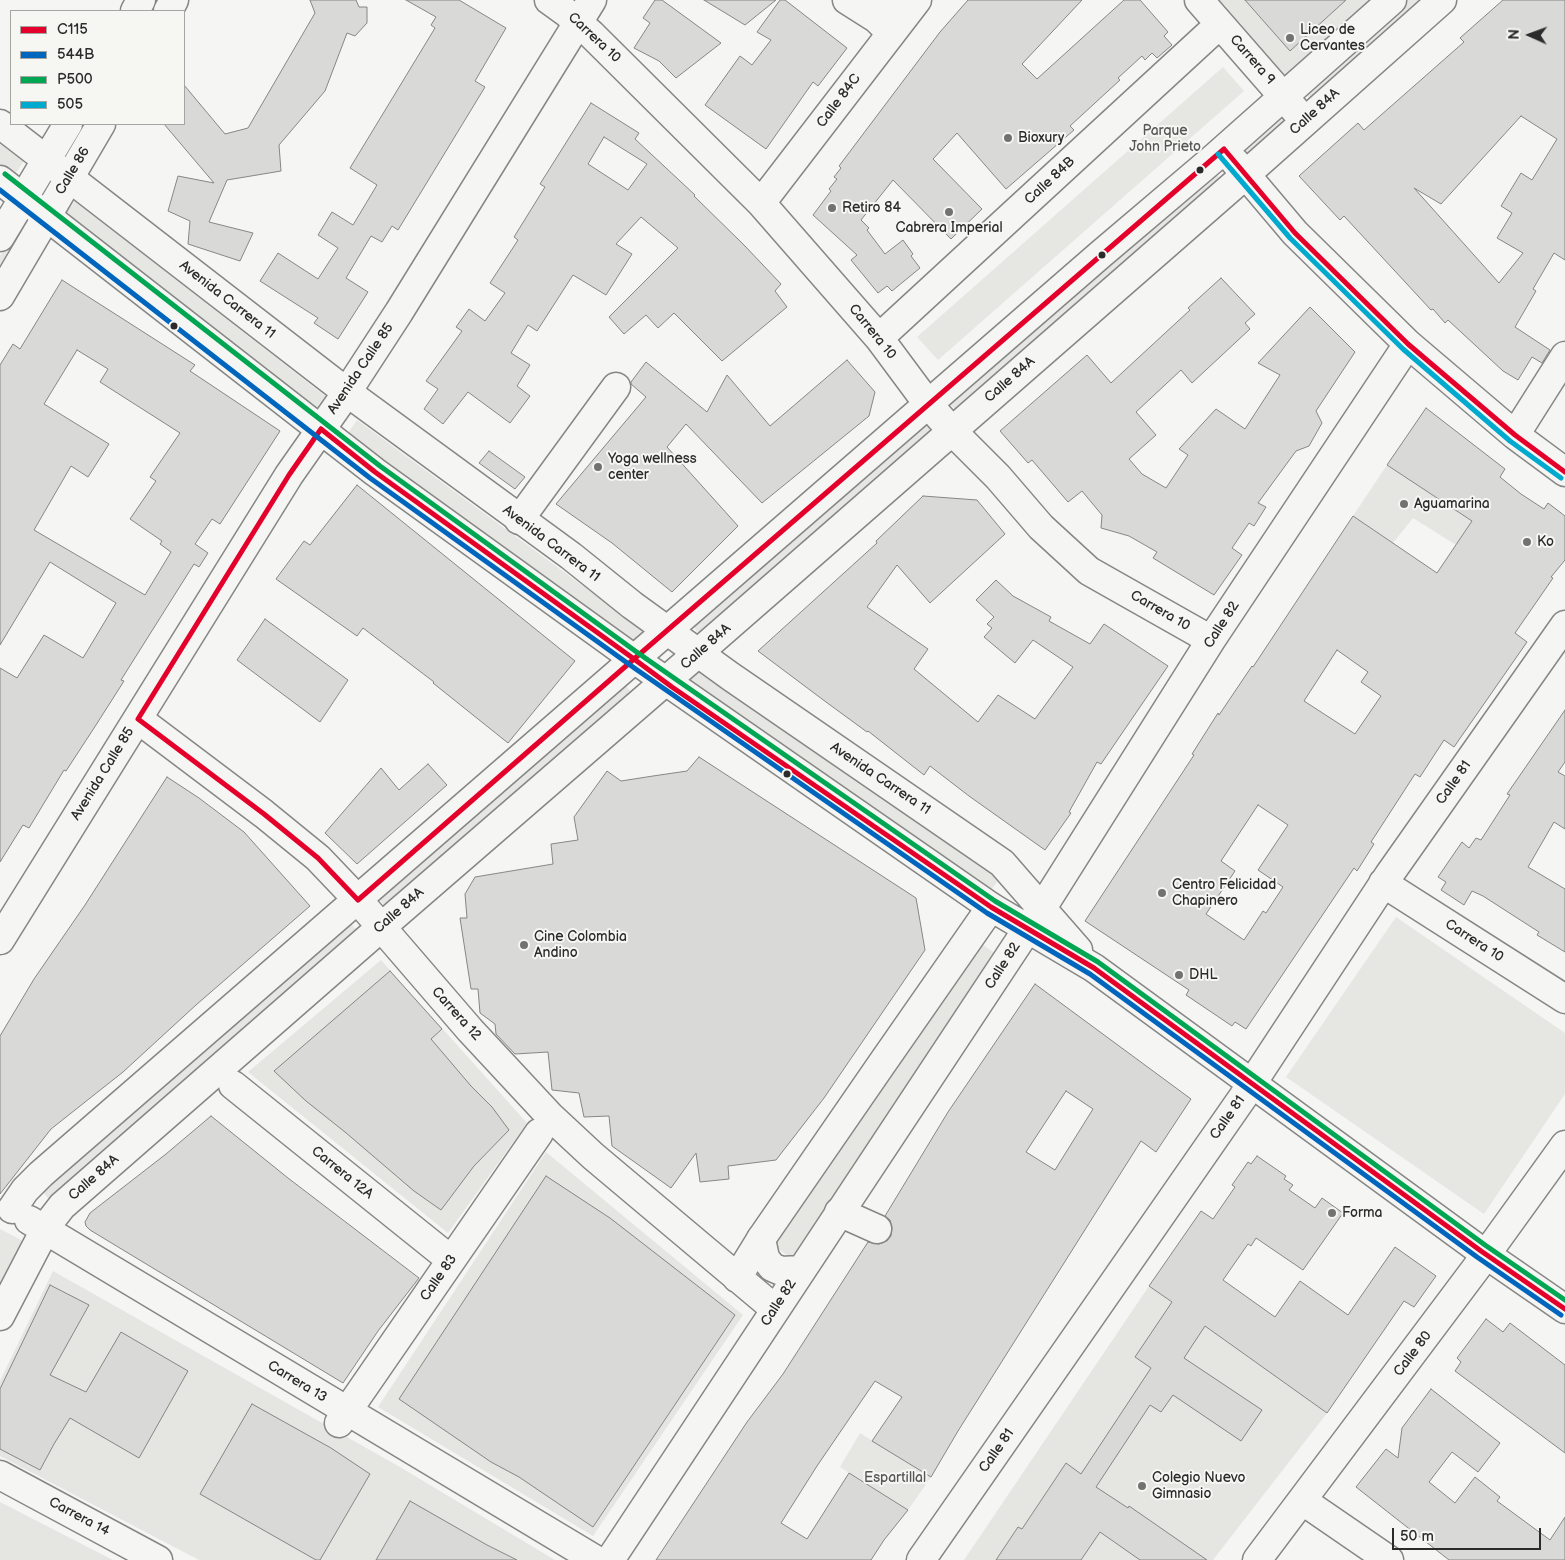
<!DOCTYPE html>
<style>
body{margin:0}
#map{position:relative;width:1565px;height:1560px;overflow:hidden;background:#f5f5f3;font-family:"Balsamiq Sans",sans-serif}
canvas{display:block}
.legend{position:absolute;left:10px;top:10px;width:175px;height:115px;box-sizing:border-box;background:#f6f6f2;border:1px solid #a5a5a2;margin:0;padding:6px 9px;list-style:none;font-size:15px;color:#2b2b2b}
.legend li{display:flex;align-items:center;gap:10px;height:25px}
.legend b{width:25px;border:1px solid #a5a5a2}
.north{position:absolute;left:1505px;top:10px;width:50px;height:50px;-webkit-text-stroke:4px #f6f6f2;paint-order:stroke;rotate:272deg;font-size:14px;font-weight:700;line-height:20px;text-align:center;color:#2b2b2b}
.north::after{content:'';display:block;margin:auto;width:18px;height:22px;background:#2b2b2b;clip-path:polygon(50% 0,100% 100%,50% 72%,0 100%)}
.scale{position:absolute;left:1392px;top:1528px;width:149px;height:22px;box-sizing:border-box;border:2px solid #2b2b2b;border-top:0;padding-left:6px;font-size:15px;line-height:18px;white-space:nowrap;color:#2b2b2b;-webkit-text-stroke:4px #f6f6f2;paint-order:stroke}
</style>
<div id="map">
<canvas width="1565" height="1560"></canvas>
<ul class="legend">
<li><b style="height:6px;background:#e4002b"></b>C115</li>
<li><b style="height:6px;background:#0065bd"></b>544B</li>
<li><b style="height:6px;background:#00a651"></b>P500</li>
<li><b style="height:6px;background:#00a9ce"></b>505</li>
</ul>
<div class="north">N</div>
<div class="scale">50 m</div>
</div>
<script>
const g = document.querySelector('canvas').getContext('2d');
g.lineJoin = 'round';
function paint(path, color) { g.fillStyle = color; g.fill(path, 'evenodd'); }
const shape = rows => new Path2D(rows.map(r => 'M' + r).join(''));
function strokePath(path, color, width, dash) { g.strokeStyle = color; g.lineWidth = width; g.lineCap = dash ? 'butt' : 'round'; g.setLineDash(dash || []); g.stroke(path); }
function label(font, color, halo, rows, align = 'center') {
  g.font = font + ' "Balsamiq Sans",sans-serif'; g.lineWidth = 4; g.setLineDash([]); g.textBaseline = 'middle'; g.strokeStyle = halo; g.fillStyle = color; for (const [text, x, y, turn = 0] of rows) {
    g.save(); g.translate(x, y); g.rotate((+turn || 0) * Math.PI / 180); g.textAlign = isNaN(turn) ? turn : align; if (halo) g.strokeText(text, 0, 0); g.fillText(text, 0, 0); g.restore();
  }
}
paint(shape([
 [1220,0,1370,0,1286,76],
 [1387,465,1472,521,1456,545,1413,518,1393,543,1353,516],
 [381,960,527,1123,448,1233,248,1072],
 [546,1152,743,1315,593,1536,378,1407],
 [53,1271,400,1467,555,1560,199,1560,0,1456,0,1381],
 [1149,1286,1327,1413,1213,1560,964,1560],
 [0,1502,113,1560,0,1560]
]), '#e5e5e2');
paint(shape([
 [1402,0,1431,0,1313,102,1301,88],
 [1223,67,1244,91,938,360,917,337],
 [1279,112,1290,124,1248,162,1237,149],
 [0,143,24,161,13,177,0,167],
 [1212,169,1224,183,960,415,948,402],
 [75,201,325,396,312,414,61,219],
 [20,221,31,227,0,280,0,256],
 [357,420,643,630,630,648,344,439],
 [928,420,940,433,703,639,692,625],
 [696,667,999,879,987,896,679,682],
 [622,682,635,696,389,911,376,896],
 [1396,917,1565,1033,1565,1094,1484,1214,1286,1077],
 [347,919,360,934,51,1202,38,1186],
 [974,939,1001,957,796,1261,769,1243],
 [0,1229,23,1241,0,1284],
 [860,1433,931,1477,908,1510,840,1467]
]), '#e6e6e2');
const building = shape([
 [310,0,356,0,359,7,367,7,367,23,355,36,347,33,325,91,279,145,281,171,227,180,209,222,253,233,240,261,188,244,190,221,168,211,178,176,214,183,164,124,184,124,184,85,225,134,248,128,315,13,310,0],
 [406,0,459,0,506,28,475,81,485,87,398,230,392,226,382,242,371,236,346,278,368,292,338,339,314,323,318,318,260,281,278,253,318,279,338,248,318,235,332,212,353,225,377,185,350,168,435,28,431,25,436,17,406,0],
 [655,0,662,0,721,43,676,78,659,61,634,48,650,23,643,18,655,0],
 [704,0,776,0,745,25,704,0],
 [780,0,785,0,847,48,818,86,813,82,766,149,705,105,740,56,752,65,771,40,757,32,780,0],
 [968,0,1082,0,1022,64,1037,79,1124,0,1140,0,1168,32,1164,36,1172,45,1157,58,1152,53,1145,60,1142,56,1118,78,1120,80,1070,126,1074,130,1006,189,957,133,933,159,982,209,951,239,893,180,861,220,869,228,867,230,885,254,903,240,913,254,911,256,920,268,892,291,887,286,878,293,851,260,857,255,813,215,831,191,829,189,837,179,834,177,841,168,839,166,940,32,968,0],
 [1245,0,1346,0,1290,51,1245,0],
 [1503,0,1565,0,1565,260,1554,253,1533,289,1536,291,1515,327,1550,350,1542,363,1532,357,1518,380,1503,371,1448,320,1445,323,1433,309,1431,310,1344,216,1340,220,1299,176,1358,123,1364,130,1464,42,1460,38,1503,0],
 [1521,116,1557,139,1532,180,1521,173,1501,206,1512,213,1497,238,1523,253,1499,283,1414,188,1441,204,1521,116],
 [591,103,639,133,635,139,695,195,694,196,744,245,781,284,775,291,787,307,722,361,674,313,658,328,646,315,624,334,609,317,678,248,641,217,616,244,632,254,606,295,573,275,537,331,528,325,511,353,530,365,517,386,530,396,510,423,468,392,443,424,424,409,438,389,426,381,462,331,456,327,469,309,485,321,505,293,490,283,518,240,514,237,545,187,540,184,591,103],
 [604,137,647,164,628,190,588,164,604,137],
 [1221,278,1255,314,1245,323,1250,329,1192,383,1181,370,1136,412,1156,435,1129,459,1142,474,1166,488,1188,455,1179,449,1216,409,1245,429,1280,375,1258,363,1310,307,1355,352,1316,411,1322,423,1309,446,1296,451,1258,503,1266,507,1254,526,1249,523,1232,548,1242,555,1214,595,1153,558,1157,552,1129,536,1101,528,1102,515,1082,491,1068,502,1032,460,1028,463,1000,431,1087,355,1111,383,1190,310,1188,308,1221,278],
 [62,280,195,365,190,371,280,431,220,524,212,519,195,544,208,553,199,567,194,564,121,680,124,681,96,725,66,771,64,770,29,828,23,825,0,862,0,668,17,678,44,635,83,658,116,603,50,562,0,645,0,365,13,344,20,349,62,280],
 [77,350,108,369,100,382,180,433,150,477,156,481,130,519,162,541,160,544,171,552,145,595,34,530,71,466,88,477,109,444,44,404,77,350],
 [847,360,875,392,869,416,762,503,686,424,667,447,738,526,672,592,612,543,556,504,646,397,631,384,631,382,646,362,707,412,727,375,770,426,847,360],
 [1426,408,1505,469,1500,477,1521,494,1544,509,1548,503,1565,516,1565,560,1551,577,1553,578,1515,633,1527,642,1454,747,1444,740,1420,777,1415,774,1371,842,1374,844,1357,871,1354,868,1246,1029,1235,1022,1232,1026,1186,995,1189,990,1085,921,1194,755,1192,754,1218,713,1219,715,1252,666,1253,667,1353,516,1437,573,1472,521,1387,465,1426,408],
 [1337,650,1368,672,1361,682,1381,696,1355,734,1304,701,1337,650],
 [1258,805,1288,825,1258,870,1283,887,1266,913,1263,911,1244,940,1206,914,1235,871,1221,861,1258,805],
 [489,451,525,477,515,489,479,463,489,451],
 [357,485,575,661,508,743,433,683,434,682,363,628,357,636,276,579,304,541,310,545,357,485],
 [923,496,977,500,1005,534,930,603,897,565,867,607,928,649,914,669,978,722,998,695,1035,719,1073,667,1033,640,1015,663,984,637,992,628,987,624,994,617,976,600,996,580,1013,596,1051,617,1049,621,1090,644,1104,624,1168,666,1101,764,1097,762,1069,812,1071,813,1045,850,969,796,930,766,924,775,868,731,867,732,826,702,758,651,877,543,876,541,923,496],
 [265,619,348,680,320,722,237,660,265,619],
 [1565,710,1565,762,1558,772,1565,776,1565,829,1554,822,1528,867,1565,889,1565,952,1537,935,1539,932,1483,896,1472,891,1464,905,1441,890,1446,882,1438,877,1462,842,1469,848,1476,838,1481,840,1510,795,1507,794,1565,710],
 [699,757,916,898,925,950,824,1098,776,1160,728,1166,729,1179,700,1182,696,1153,671,1188,612,1146,609,1116,584,1117,579,1093,552,1090,548,1052,515,1054,496,1034,495,1024,480,1013,478,989,471,989,460,918,467,918,465,894,475,877,553,864,551,844,578,840,574,817,607,771,621,781,653,776,687,771,699,757],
 [428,764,447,785,357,864,325,833,381,768,399,790,428,764],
 [167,777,199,798,244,832,310,906,196,1005,123,1072,51,1129,0,1194,0,1036,34,979,85,905,167,777],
 [390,971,442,1029,431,1039,471,1086,492,1107,509,1130,474,1166,441,1210,414,1191,345,1132,306,1101,274,1071,390,971],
 [1035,984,1191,1099,1156,1152,1141,1141,958,1431,931,1477,872,1441,902,1397,875,1381,817,1466,781,1523,807,1539,849,1473,908,1510,884,1540,871,1560,656,1560,747,1422,783,1374,868,1242,879,1244,887,1241,891,1236,892,1227,890,1220,885,1216,948,1112,1035,984],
 [1066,1091,1093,1109,1055,1170,1026,1152,1066,1091],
 [211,1116,288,1178,419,1278,378,1331,343,1383,90,1230,86,1226,85,1222,90,1213,166,1154,211,1116],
 [1257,1156,1286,1176,1284,1179,1293,1185,1289,1190,1315,1208,1322,1198,1343,1213,1303,1270,1256,1238,1251,1246,1248,1244,1223,1280,1275,1317,1300,1281,1348,1315,1395,1247,1436,1276,1414,1307,1404,1301,1327,1413,1205,1326,1184,1358,1262,1410,1241,1441,1173,1395,1161,1412,1150,1405,1096,1487,1128,1508,1129,1506,1207,1560,1140,1560,1100,1532,1081,1560,996,1560,1018,1527,1022,1529,1066,1463,1081,1474,1151,1368,1135,1357,1172,1302,1149,1286,1201,1211,1213,1219,1235,1187,1232,1185,1248,1162,1251,1164,1257,1156],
 [546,1176,610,1218,735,1315,593,1527,519,1477,491,1462,399,1399,546,1176],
 [50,1285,89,1305,50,1375,86,1392,121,1332,188,1371,139,1458,70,1418,54,1444,40,1470,0,1449,0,1389,50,1285],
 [1486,1319,1503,1332,1510,1323,1565,1365,1565,1453,1455,1371,1461,1362,1457,1358,1486,1319],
 [1431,1389,1500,1443,1478,1472,1452,1452,1429,1482,1455,1503,1475,1477,1500,1497,1497,1501,1550,1540,1565,1517,1565,1560,1449,1560,1356,1487,1386,1449,1398,1458,1402,1428,1431,1389],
 [252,1404,331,1448,370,1474,320,1560,316,1560,200,1494,252,1404],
 [410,1501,487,1545,517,1560,376,1560,410,1501]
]);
paint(building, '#d9d9d8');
strokePath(building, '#868685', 1);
const minor = shape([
 [549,0,567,13,591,34,761,203,879,338,928,404,952,431,998,477,1041,527,1089,571,1211,640],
 [847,0,877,19,891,33],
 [884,0,907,12],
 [1199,0,1295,110],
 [135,11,141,0],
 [168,11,174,0],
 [1235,162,1295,233,1408,344,1515,435,1565,472],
 [761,203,917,0],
 [0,237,68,124],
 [0,296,101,124],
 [879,338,1220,24],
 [1515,435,1565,356],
 [519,520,616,387],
 [138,719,264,814,318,858,358,900,470,1030,550,1116,593,1156,775,1309],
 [1383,883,1565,999],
 [1042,908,1211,640,1408,344],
 [233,1085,451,1260],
 [12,1209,25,1190,41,1174,1101,254,1213,159,1392,0],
 [839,1212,877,1229],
 [29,1220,596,1560],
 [737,1278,761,1239,881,1065,991,907],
 [0,1316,48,1224,62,1206,386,923,698,653,1235,184,1442,0],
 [339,1423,539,1133],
 [0,1475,158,1560],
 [1303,1501,1389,1560],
 [921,1560,1243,1097,1389,875,1565,625],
 [1257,1560,1477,1267,1565,1145]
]);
const major = shape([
 [0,124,340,387,571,556,632,605,730,676,1002,863,1078,950],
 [0,180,375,472,634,659,991,907,1094,968,1481,1251,1565,1309],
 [0,940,289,475,343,398,399,312,592,0],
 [761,1239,765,1258,772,1267,781,1271,801,1270],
 [610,1560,1038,913]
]);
strokePath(minor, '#868685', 31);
strokePath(major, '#868685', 31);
strokePath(minor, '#f5f5f3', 28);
strokePath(major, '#f5f5f3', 28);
strokePath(shape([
 [321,429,375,472,634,659,358,900,318,858,264,814,138,719,289,475,321,429],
 [634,659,672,687,991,907,1094,968,1481,1251,1565,1309],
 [634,659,1224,149,1295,233,1408,344,1515,435,1565,472]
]), '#e4002b', 5);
strokePath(shape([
 [0,190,370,478,630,665,987,913,1090,974,1477,1257,1561,1315]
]), '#0065bd', 5);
strokePath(shape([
 [5,174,380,466,638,653,995,901,1098,962,1485,1245,1565,1300]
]), '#00a651', 5);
strokePath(shape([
 [1218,154,1290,238,1403,349,1510,441,1561,478]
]), '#00a9ce', 5);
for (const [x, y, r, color] of [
 [1290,38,5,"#727271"],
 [1008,138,5,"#727271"],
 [1200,170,4.5,"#2b2b2b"],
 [832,208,5,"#727271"],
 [949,212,5,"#727271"],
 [1102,255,4.5,"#2b2b2b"],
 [174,326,4.5,"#2b2b2b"],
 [598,467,5,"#727271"],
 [1404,504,5,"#727271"],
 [1527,542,5,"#727271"],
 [787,774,4.5,"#2b2b2b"],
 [1162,893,5,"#727271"],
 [524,945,5,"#727271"],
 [1179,975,5,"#727271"],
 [1332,1213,5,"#727271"],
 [1142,1486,5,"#727271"]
]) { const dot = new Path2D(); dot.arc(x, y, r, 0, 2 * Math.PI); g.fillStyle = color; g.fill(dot); strokePath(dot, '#f6f6f2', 2); }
label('14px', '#2b2b2b', '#f6f6f2', [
 ["Liceo de",1300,30],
 ["Cervantes",1300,46],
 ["Bioxury",1018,138],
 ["Retiro 84",842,208],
 ["Cabrera Imperial",949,228,"center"],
 ["Yoga wellness",608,459],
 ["center",608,475],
 ["Aguamarina",1414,504],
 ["Ko",1537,542],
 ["Centro Felicidad",1172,885],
 ["Chapinero",1172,901],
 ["Cine Colombia",534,937],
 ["Andino",534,953],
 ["DHL",1189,975],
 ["Forma",1342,1213],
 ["Colegio Nuevo",1152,1478],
 ["Gimnasio",1152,1494]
], 'left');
label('14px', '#2b2b2b', '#f6f6f2', [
 ["Carrera 10",594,38,43],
 ["Carrera 9",1252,60,49],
 ["Calle 84C",839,101,-53],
 ["Calle 84A",1315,112,-42],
 ["Calle 86",73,171,-59],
 ["Calle 84B",1050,181,-43],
 ["Avenida Carrera 11",227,300,38],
 ["Carrera 10",872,332,51],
 ["Avenida Calle 85",361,369,-56],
 ["Calle 84A",1010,380,-41],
 ["Avenida Carrera 11",551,544,37],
 ["Carrera 10",1160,611,30],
 ["Calle 82",1222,625,-57],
 ["Calle 84A",706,647,-41],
 ["Avenida Calle 85",103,774,-58],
 ["Avenida Carrera 11",880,779,34],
 ["Calle 81",1454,783,-55],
 ["Calle 84A",399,911,-41],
 ["Carrera 10",1474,941,33],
 ["Calle 82",1003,966,-57],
 ["Carrera 12",456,1014,48],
 ["Calle 81",1228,1118,-55],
 ["Carrera 12A",342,1173,39],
 ["Calle 84A",94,1178,-41],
 ["Calle 83",439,1278,-55],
 ["Calle 82",779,1303,-57],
 ["Calle 80",1413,1354,-53],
 ["Carrera 13",297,1382,31],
 ["Calle 81",997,1451,-55],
 ["Carrera 14",79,1517,28]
]);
label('14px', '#565656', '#f6f6f2', [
 ["Parque",1165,131],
 ["John Prieto",1165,147],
 ["Espartillal",895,1478]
]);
</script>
